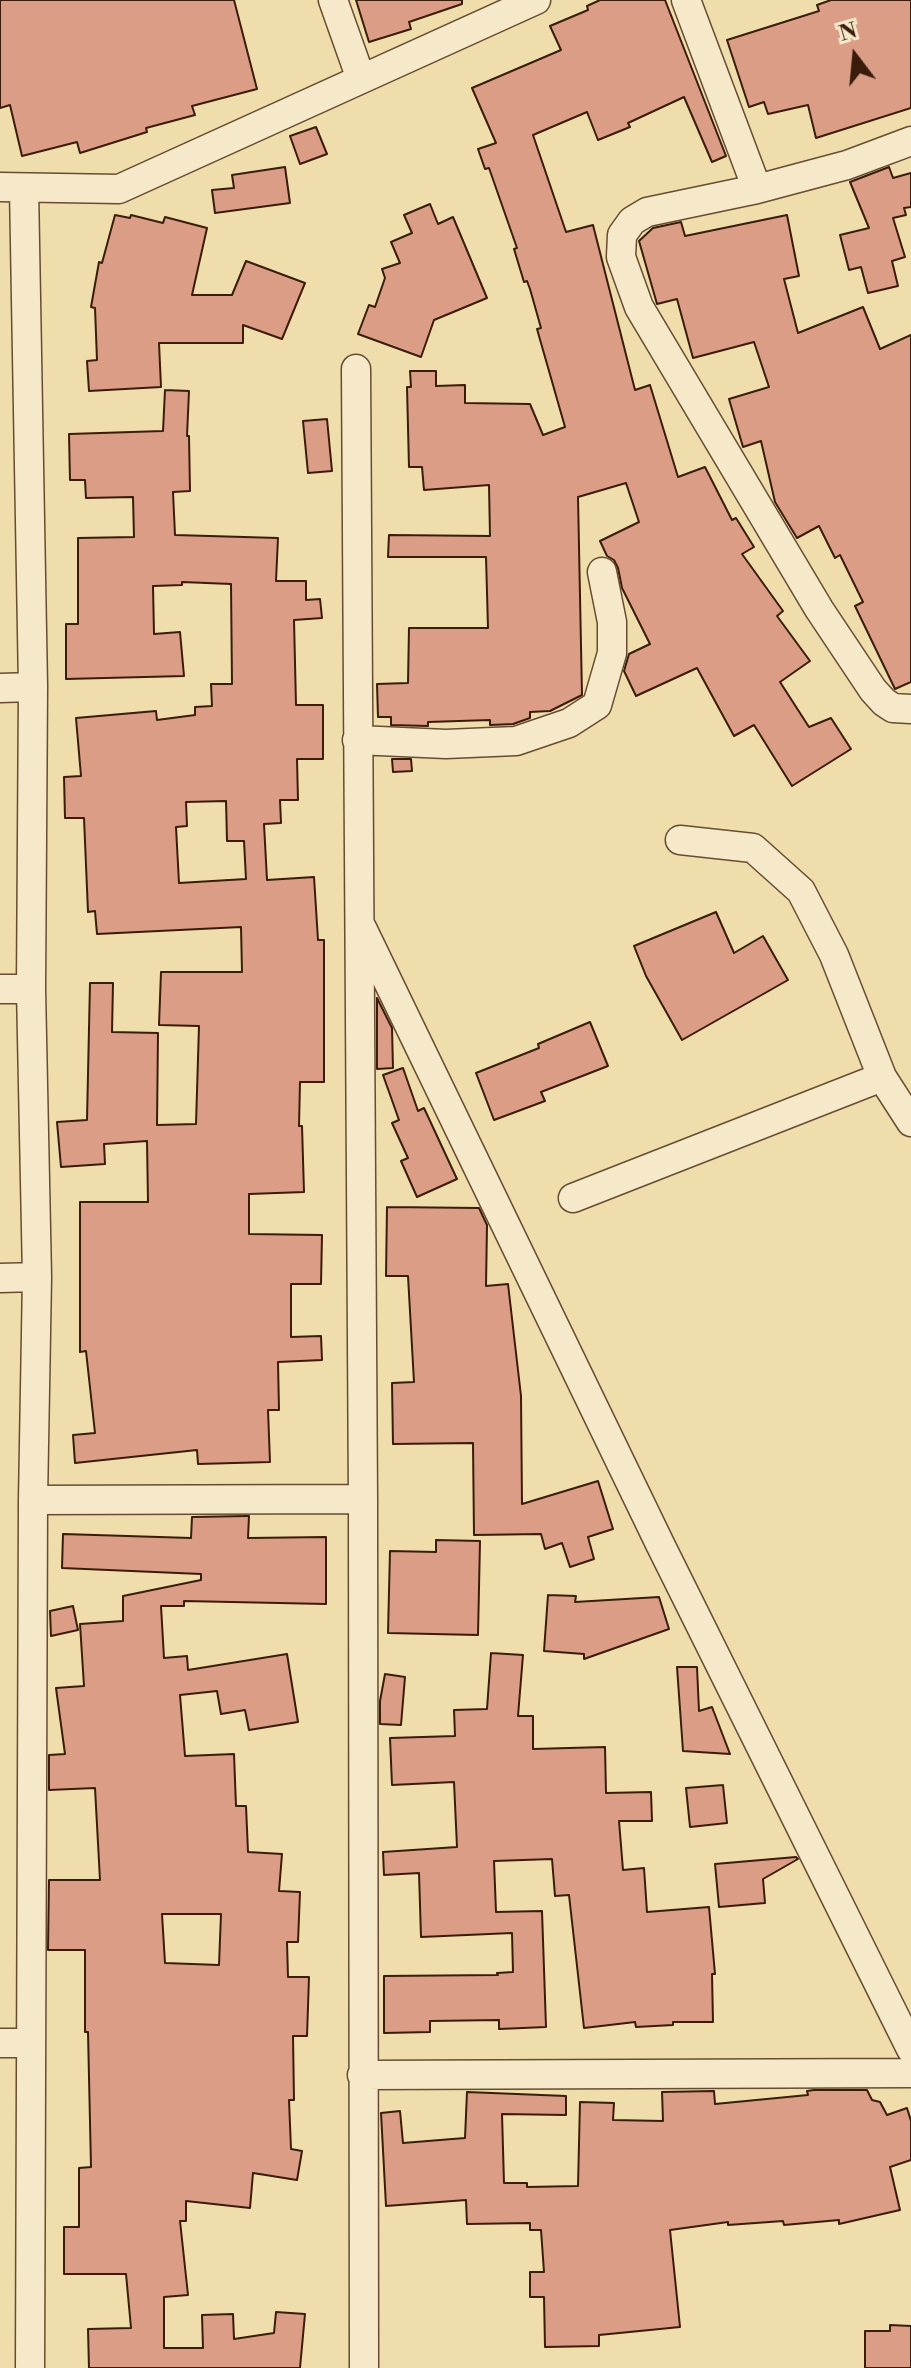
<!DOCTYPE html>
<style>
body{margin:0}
#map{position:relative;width:911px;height:2368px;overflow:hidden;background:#efddac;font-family:"Libre Bodoni",serif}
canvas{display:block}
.north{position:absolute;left:815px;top:16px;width:80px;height:80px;-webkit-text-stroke:6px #f5e9c9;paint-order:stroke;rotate:344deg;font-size:22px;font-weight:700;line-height:32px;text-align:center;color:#3a1c0b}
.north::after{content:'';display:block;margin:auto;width:28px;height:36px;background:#3a1c0b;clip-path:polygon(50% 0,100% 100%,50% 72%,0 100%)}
</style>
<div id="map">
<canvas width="911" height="2368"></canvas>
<div class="north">N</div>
</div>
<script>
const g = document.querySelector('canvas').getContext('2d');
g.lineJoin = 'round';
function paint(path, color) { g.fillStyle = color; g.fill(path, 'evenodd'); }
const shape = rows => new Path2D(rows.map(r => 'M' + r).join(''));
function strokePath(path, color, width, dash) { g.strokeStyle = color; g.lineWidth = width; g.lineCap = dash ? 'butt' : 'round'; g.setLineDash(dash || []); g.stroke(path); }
const building = shape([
 [0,0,234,0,257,89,192,106,195,115,146,128,147,132,80,153,77,142,22,156,10,105,0,108,0,0],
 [356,0,462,0,462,4,409,22,411,29,369,42,356,0],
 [600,0,665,0,726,156,712,162,684,97,628,123,630,127,598,140,587,112,533,135,566,232,593,225,635,390,650,385,678,477,705,467,732,520,736,518,754,547,742,554,783,611,777,616,810,661,780,682,809,727,831,718,851,749,792,786,754,725,734,736,697,668,636,696,624,671,629,654,650,644,622,588,618,568,614,560,607,556,600,541,639,522,626,483,578,497,582,695,550,711,530,712,530,718,513,724,490,725,490,720,428,722,428,726,391,725,391,717,378,717,377,684,408,683,409,628,488,628,486,557,388,557,389,535,490,536,489,485,424,490,422,467,409,467,407,387,411,387,410,371,436,371,436,386,465,385,465,403,530,404,543,435,565,427,537,329,541,328,530,289,527,281,524,282,514,249,517,248,489,168,485,169,478,149,496,143,472,88,561,50,550,26,588,10,587,6,600,0],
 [831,0,911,0,911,108,816,138,808,105,768,114,764,102,749,107,727,40,819,11,817,5,831,0],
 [316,127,327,154,300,164,290,136,316,127],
 [285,167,290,203,215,213,212,190,234,188,232,175,285,167],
 [889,167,893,178,911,173,911,207,904,208,906,215,893,218,905,257,892,261,898,286,868,293,861,267,849,270,840,235,869,228,850,182,889,167],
 [430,204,438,224,453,217,487,298,434,320,421,357,358,334,369,305,375,307,385,278,382,269,400,263,391,242,412,233,404,215,430,204],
 [115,215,130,218,131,215,163,223,165,217,207,228,192,295,232,295,246,261,305,283,282,339,243,325,243,343,159,343,161,387,89,391,87,361,97,360,95,308,91,307,99,262,102,263,115,215],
 [787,215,799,276,784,279,798,333,863,307,880,349,911,335,911,682,895,689,855,606,863,602,840,555,835,558,819,526,797,538,775,502,761,441,743,447,729,399,769,387,754,342,693,358,677,299,657,304,639,241,653,228,681,222,685,236,787,215],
 [165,390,189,391,187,436,189,436,190,491,173,492,175,535,278,538,276,581,306,581,306,600,320,599,322,618,294,620,296,705,323,705,323,759,297,759,298,800,280,800,281,823,264,824,267,880,314,877,318,940,324,940,324,1082,300,1082,299,1126,302,1126,304,1192,249,1194,249,1234,322,1235,321,1284,291,1284,291,1337,321,1336,322,1360,278,1362,279,1410,268,1410,270,1462,198,1464,197,1450,75,1463,73,1435,95,1433,86,1351,80,1352,80,1202,148,1202,147,1141,104,1144,105,1164,61,1167,57,1122,87,1120,90,983,113,983,112,1032,158,1033,157,1125,196,1124,199,1026,159,1025,161,972,242,972,241,927,97,934,95,911,88,912,84,818,65,818,64,777,81,776,76,718,156,711,157,720,195,715,195,707,212,706,211,684,232,684,231,584,182,582,182,585,153,586,154,634,180,632,184,676,66,679,66,624,78,624,78,538,134,537,133,497,86,498,85,480,70,480,69,434,163,431,165,390],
 [226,801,227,841,244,841,246,879,179,883,176,827,187,826,186,802,226,801],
 [327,419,332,471,308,473,303,421,327,419],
 [392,759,411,759,412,771,393,772,392,759],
 [716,912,734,953,763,936,788,980,682,1040,646,976,634,946,716,912],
 [377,998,392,1028,393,1068,377,1069,377,998],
 [590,1022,608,1066,541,1092,545,1101,494,1120,476,1073,539,1048,538,1044,590,1022],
 [403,1068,418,1111,424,1108,457,1179,417,1197,401,1161,408,1158,392,1123,399,1120,383,1075,403,1068],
 [387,1207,479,1208,487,1225,486,1286,508,1284,521,1396,522,1504,598,1481,613,1529,588,1537,594,1559,570,1567,562,1543,545,1549,541,1534,474,1535,473,1443,393,1444,392,1383,414,1382,408,1276,386,1276,387,1207],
 [247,1516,249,1516,248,1538,326,1537,326,1604,184,1601,184,1606,161,1606,164,1658,187,1656,188,1670,287,1654,298,1722,249,1730,245,1710,221,1714,217,1691,180,1695,185,1756,234,1754,236,1806,246,1806,248,1852,282,1854,279,1891,300,1892,298,1942,287,1942,288,1977,309,1977,307,2036,293,2036,294,2100,289,2100,291,2149,302,2151,297,2180,253,2173,250,2208,186,2201,186,2221,180,2221,188,2295,164,2297,164,2348,203,2348,202,2315,233,2314,234,2339,274,2333,276,2312,305,2314,300,2368,89,2368,88,2329,131,2328,126,2274,64,2274,64,2227,79,2227,79,2168,91,2167,88,2032,85,2032,85,1950,48,1950,49,1880,100,1880,95,1788,49,1790,49,1755,65,1754,56,1688,84,1686,80,1624,123,1621,123,1596,201,1580,201,1574,62,1568,63,1534,191,1538,192,1517,247,1516],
 [162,1914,221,1914,219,1965,165,1963,162,1914],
 [436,1540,480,1541,478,1635,388,1633,390,1551,436,1552,436,1540],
 [548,1595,576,1596,575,1602,659,1597,669,1629,584,1659,584,1654,544,1651,548,1595],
 [73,1606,78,1630,51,1636,50,1611,73,1606],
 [491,1653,523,1655,518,1716,533,1716,533,1749,605,1747,606,1793,651,1792,652,1821,619,1821,623,1870,644,1868,647,1912,709,1907,715,1974,712,1974,713,2022,673,2022,673,2025,636,2027,635,2022,584,2028,569,1895,555,1896,552,1859,494,1861,496,1912,542,1911,546,2027,499,2029,499,2020,430,2021,430,2032,384,2033,384,1976,498,1975,497,1973,513,1972,512,1933,421,1937,419,1873,384,1875,383,1852,457,1847,454,1782,392,1785,390,1738,455,1736,454,1710,487,1709,491,1653],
 [677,1667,697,1667,699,1711,712,1707,730,1754,683,1751,677,1667],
 [385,1674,405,1677,401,1725,380,1724,380,1701,385,1674],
 [723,1785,727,1823,690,1827,686,1788,723,1785],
 [796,1857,798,1859,763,1879,765,1903,719,1907,715,1864,796,1857],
 [814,2090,867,2090,872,2100,880,2102,887,2115,907,2108,911,2121,911,2160,890,2167,900,2210,839,2224,839,2220,784,2225,783,2221,728,2225,728,2222,670,2230,680,2327,599,2335,599,2346,545,2347,544,2297,530,2297,530,2272,544,2272,541,2230,530,2230,530,2223,467,2224,466,2200,386,2206,381,2113,400,2111,403,2143,465,2138,467,2092,566,2096,566,2115,502,2114,504,2183,527,2183,527,2187,578,2186,580,2102,614,2103,613,2120,663,2121,662,2092,714,2091,715,2104,808,2095,807,2091,814,2090],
 [890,2325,911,2326,911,2368,865,2368,865,2331,890,2331,890,2325]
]);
paint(building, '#dc9d87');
strokePath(building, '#3a1c0b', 2);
const street = shape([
 [333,0,361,79],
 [686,0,757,189],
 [911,141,847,165,757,189,647,212,632,221,622,235,621,257,639,307,819,609,873,690,884,702,893,708,911,709],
 [0,187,119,189,536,0],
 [24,188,33,687,31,989,37,1277,33,1500,30,2368],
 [356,369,363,1499,364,2368],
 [0,688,33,687],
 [357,740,446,744,516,741,569,723,597,705,612,653,612,622,602,572],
 [680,840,753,848,801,891,834,955,882,1077,911,1122],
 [362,928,660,1544,911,2049],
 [0,989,31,989],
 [573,1198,882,1077],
 [0,1278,37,1277],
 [33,1500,363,1499],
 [0,2043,31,2043],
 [362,2075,911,2073]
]);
strokePath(street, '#674c33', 31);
strokePath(street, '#f5e9c9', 28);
</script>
